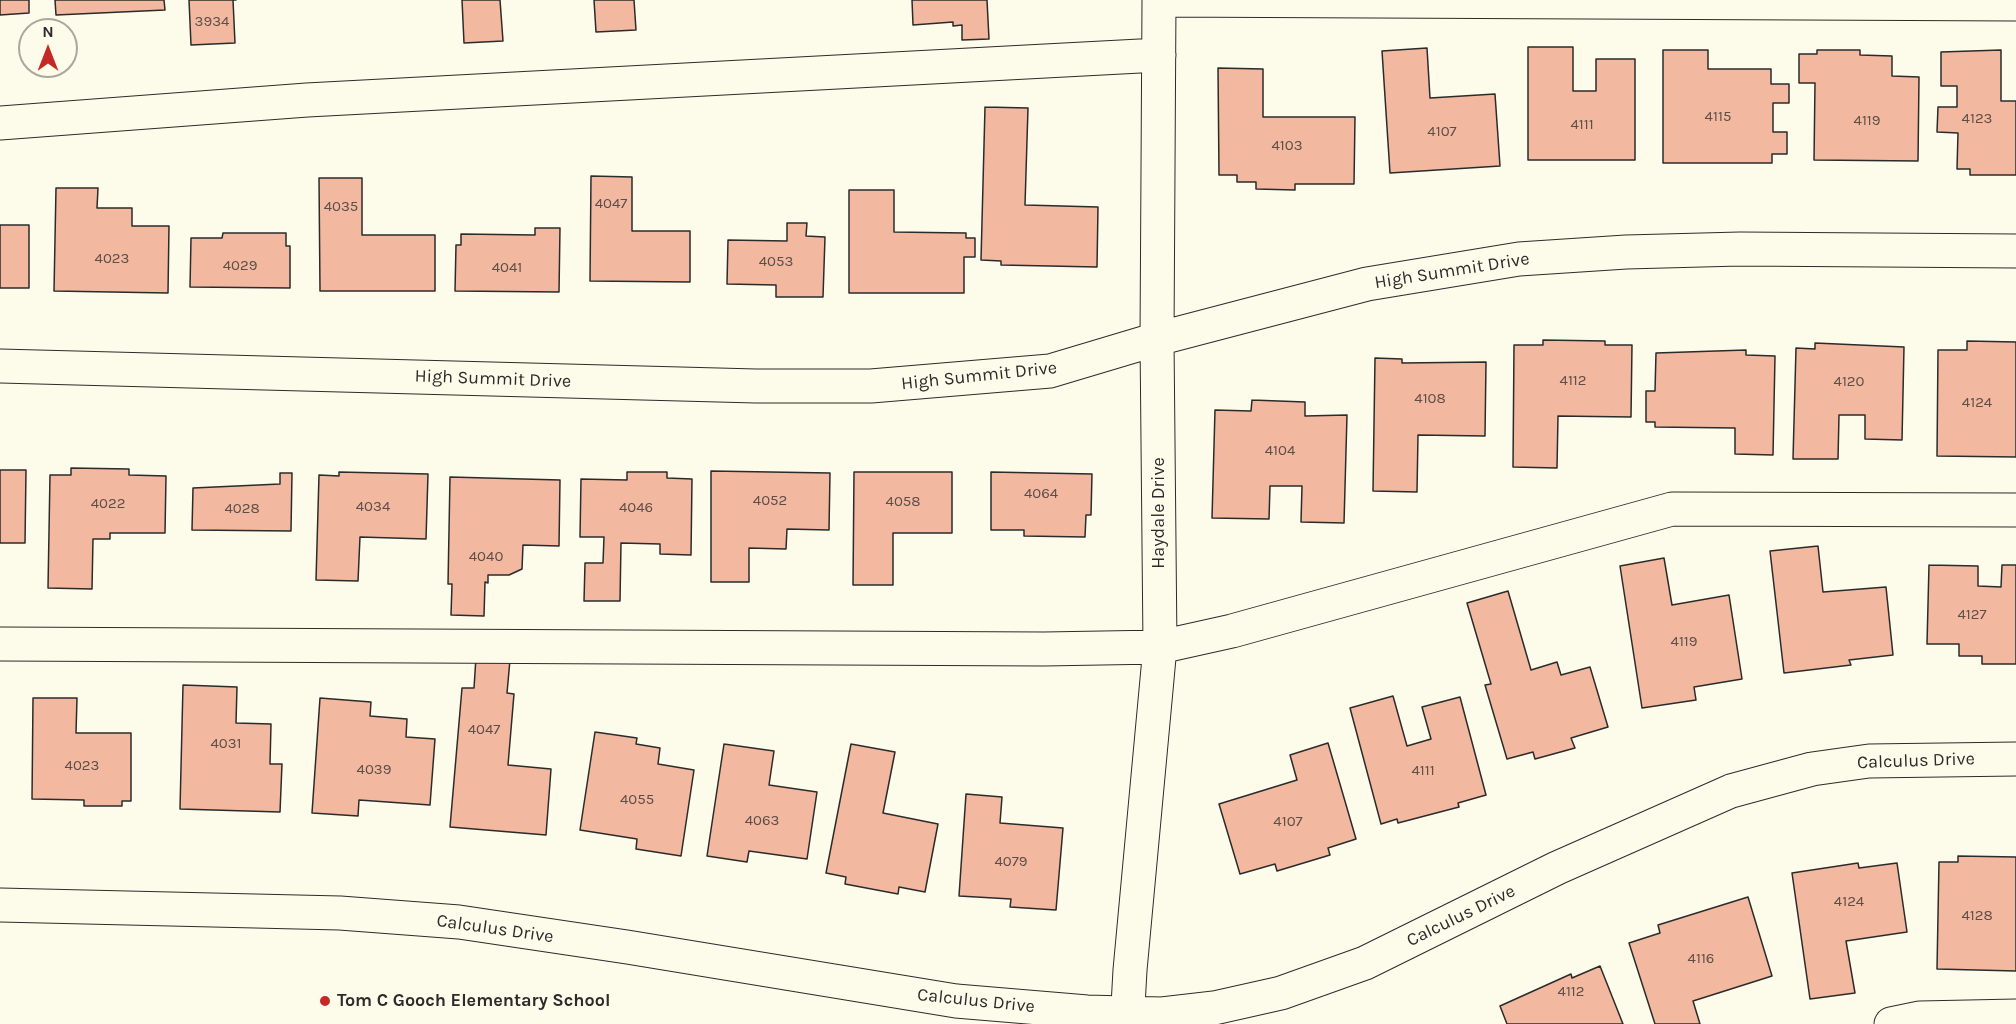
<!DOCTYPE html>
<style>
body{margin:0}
#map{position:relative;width:2016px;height:1024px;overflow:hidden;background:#fdfbea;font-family:Karla,sans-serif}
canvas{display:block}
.north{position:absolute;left:18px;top:18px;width:60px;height:60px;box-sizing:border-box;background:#fdfbea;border:2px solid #a9a89e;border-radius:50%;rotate:0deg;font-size:16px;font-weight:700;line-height:24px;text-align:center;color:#2b2b2b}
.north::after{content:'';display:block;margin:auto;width:21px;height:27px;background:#c62828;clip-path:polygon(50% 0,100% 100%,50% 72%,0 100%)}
</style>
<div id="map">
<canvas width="2016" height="1024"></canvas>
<div class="north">N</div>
</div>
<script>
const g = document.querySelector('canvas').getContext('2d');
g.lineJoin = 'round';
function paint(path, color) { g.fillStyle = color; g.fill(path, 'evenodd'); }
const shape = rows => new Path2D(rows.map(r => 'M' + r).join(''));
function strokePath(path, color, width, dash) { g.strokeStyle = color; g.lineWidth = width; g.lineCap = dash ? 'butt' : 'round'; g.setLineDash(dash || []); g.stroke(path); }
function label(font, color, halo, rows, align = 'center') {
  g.font = font + ' Karla,sans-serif'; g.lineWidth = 4.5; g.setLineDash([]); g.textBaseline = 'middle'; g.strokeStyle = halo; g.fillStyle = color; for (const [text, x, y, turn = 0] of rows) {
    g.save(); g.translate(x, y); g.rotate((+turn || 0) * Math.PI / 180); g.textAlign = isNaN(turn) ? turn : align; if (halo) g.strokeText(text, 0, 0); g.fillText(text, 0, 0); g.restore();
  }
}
const building = shape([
 [0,0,29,0,29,13,0,15,0,0],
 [55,0,164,0,165,10,56,15,55,0],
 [189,0,236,0,233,0,235,43,191,45,189,0],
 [462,0,500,0,503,41,464,43,462,0],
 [594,0,634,0,636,30,596,32,594,0],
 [912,0,987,0,989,39,962,40,962,25,953,26,953,22,913,25,912,0],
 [1528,47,1573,47,1573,91,1596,91,1596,59,1635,59,1635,160,1528,160,1528,47],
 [1427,48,1430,98,1495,94,1500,166,1390,173,1382,51,1427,48],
 [1663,50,1708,50,1708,69,1771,69,1771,84,1789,84,1789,103,1773,103,1773,132,1787,132,1787,154,1772,154,1772,163,1663,163,1663,50],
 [1817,50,1860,50,1860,55,1892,56,1892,76,1919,77,1918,161,1814,160,1815,83,1799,83,1799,54,1817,54,1817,50],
 [2001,50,2001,101,2016,101,2016,175,1970,175,1970,169,1957,169,1958,133,1937,132,1938,107,1957,107,1957,86,1941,86,1941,52,2001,50],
 [1218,68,1263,69,1263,117,1355,117,1354,184,1295,184,1295,190,1256,189,1256,182,1237,182,1237,175,1219,175,1218,68],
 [985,107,1028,108,1025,205,1098,207,1097,267,1001,265,1001,261,981,260,985,107],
 [591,176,632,177,632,231,690,231,690,282,590,281,591,176],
 [319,178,362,178,362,235,435,235,435,291,320,291,319,178],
 [56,188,98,188,97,208,132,208,132,226,169,226,168,293,54,291,56,188],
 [849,190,894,190,894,232,966,233,966,238,975,238,975,257,964,257,964,293,849,293,849,190],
 [787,223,807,223,806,236,825,237,823,297,776,297,776,285,727,284,728,240,787,241,787,223],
 [0,225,29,225,29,288,0,288,0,225],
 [535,228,560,228,559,292,455,291,456,245,461,245,461,234,535,235,535,228],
 [223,233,286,233,286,246,290,246,290,288,190,287,191,238,222,238,223,233],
 [1543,340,1605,341,1605,345,1632,345,1631,417,1558,416,1557,468,1513,467,1514,345,1543,345,1543,340],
 [1967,341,2016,342,2016,457,1937,456,1938,350,1967,350,1967,341],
 [1815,343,1904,347,1902,440,1865,439,1865,415,1839,415,1838,459,1793,459,1796,348,1815,349,1815,343],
 [1746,350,1746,355,1775,356,1773,455,1735,454,1735,428,1655,427,1655,422,1646,422,1646,391,1655,391,1656,353,1746,350],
 [1375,358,1402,359,1402,363,1486,362,1485,436,1418,435,1417,492,1373,491,1375,358],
 [1252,400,1305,402,1305,416,1347,415,1344,523,1301,522,1302,486,1270,486,1269,519,1212,518,1215,410,1251,411,1252,400],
 [71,468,129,469,129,475,166,476,165,533,110,533,110,539,93,539,92,589,48,588,50,475,71,475,71,468],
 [0,470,26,470,25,543,0,543,0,470],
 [711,471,830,473,829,530,787,529,786,549,749,548,749,582,711,582,711,471],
 [339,472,428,474,426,539,360,537,358,581,316,580,319,475,339,476,339,472],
 [627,472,667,472,667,478,692,479,691,555,660,554,660,544,621,543,620,601,584,601,585,563,603,563,604,537,580,537,581,479,627,480,627,472],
 [854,472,952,472,952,533,893,533,893,585,853,585,854,472],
 [991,472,1092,474,1091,515,1086,515,1085,537,1024,536,1024,530,991,530,991,472],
 [280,473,292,473,291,531,192,530,193,488,280,484,280,473],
 [450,477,560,480,559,546,523,545,522,569,509,575,488,575,488,583,485,582,484,616,451,615,452,584,448,584,450,477],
 [1818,546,1823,592,1886,587,1893,655,1849,660,1851,665,1784,673,1770,551,1818,546],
 [1664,558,1672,605,1729,595,1742,679,1694,687,1696,700,1642,708,1620,566,1664,558],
 [1929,565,1978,566,1978,586,2001,587,2002,565,2016,565,2016,664,1982,664,1982,656,1959,656,1959,644,1927,644,1929,565],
 [1508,591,1531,670,1557,662,1561,675,1590,667,1608,727,1571,738,1575,748,1535,759,1533,752,1507,759,1485,685,1491,684,1467,603,1508,591],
 [476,657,510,660,507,693,514,694,508,765,551,769,546,835,450,827,462,688,474,688,476,657],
 [183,685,237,687,236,723,271,724,270,764,282,764,280,812,180,809,183,685],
 [1393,696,1407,746,1431,739,1422,707,1460,697,1486,795,1458,803,1459,807,1398,823,1397,819,1381,824,1350,708,1393,696],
 [33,698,77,698,76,733,131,733,131,801,122,801,122,806,84,806,84,800,32,799,33,698],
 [320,698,371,702,370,716,407,719,406,737,435,739,430,805,359,800,358,816,312,813,320,698],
 [595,732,637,738,636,744,660,748,658,764,694,770,681,856,636,849,637,839,580,830,595,732],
 [1328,743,1356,839,1328,848,1330,855,1277,871,1275,864,1240,874,1219,804,1297,780,1290,755,1328,743],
 [724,744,774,751,769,785,817,792,807,859,749,851,747,862,707,856,724,744],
 [851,744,895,752,883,813,938,824,925,892,899,887,898,894,845,884,846,877,826,873,851,744],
 [966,794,1002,797,1000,823,1063,828,1056,910,1010,907,1011,899,959,896,966,794],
 [1958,856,2016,857,2016,971,1937,969,1939,862,1958,862,1958,856],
 [1858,863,1859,868,1897,863,1907,932,1846,941,1855,993,1810,999,1792,873,1858,863],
 [1748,897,1772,976,1693,1001,1700,1024,1655,1024,1629,943,1660,933,1658,925,1748,897],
 [1600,966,1623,1024,1507,1024,1500,1006,1571,974,1572,978,1600,966]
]);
paint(building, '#f2b8a0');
strokePath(building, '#2b2b2b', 1.5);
const minor = shape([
 [1159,0,2016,4],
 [0,123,307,100,1159,55],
 [0,366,756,386,871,386,1050,371,1157,339,1367,284,1519,259,1626,252,1740,249,2016,251],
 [0,644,1044,649,1160,647,1232,631,1672,509,2016,510],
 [0,905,340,913,459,922,627,947,956,1001,1087,1012,1162,1014,1214,1008,1281,993,1365,963,1557,868,1731,791,1812,769,1869,761,2016,759],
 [1127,1024,1130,970,1160,647,1157,339,1159,0],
 [1891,1024,1920,1018,2016,1016]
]);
strokePath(minor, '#2b2b2b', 35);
strokePath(minor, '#fdfbea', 33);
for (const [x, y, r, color] of [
 [325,1001,6,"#c62828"]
]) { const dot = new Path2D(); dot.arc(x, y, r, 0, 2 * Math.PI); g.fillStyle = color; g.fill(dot); strokePath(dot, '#fdfbea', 2); }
label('15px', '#5d4e48', null, [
 ["3934",212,22],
 ["4115",1718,117],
 ["4123",1977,119],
 ["4119",1867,121],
 ["4111",1582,125],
 ["4107",1442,132],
 ["4103",1287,146],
 ["4047",611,204],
 ["4035",341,207],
 ["4023",112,259],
 ["4053",776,262],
 ["4029",240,266],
 ["4041",507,268],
 ["4112",1573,381],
 ["4120",1849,382],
 ["4108",1430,399],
 ["4124",1977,403],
 ["4104",1280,451],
 ["4064",1041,494],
 ["4052",770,501],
 ["4058",903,502],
 ["4022",108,504],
 ["4034",373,507],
 ["4046",636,508],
 ["4028",242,509],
 ["4040",486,557],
 ["4127",1972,615],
 ["4119",1684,642],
 ["4047",484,730],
 ["4031",226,744],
 ["4023",82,766],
 ["4039",374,770],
 ["4111",1423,771],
 ["4055",637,800],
 ["4063",762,821],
 ["4107",1288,822],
 ["4079",1011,862],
 ["4124",1849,902],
 ["4128",1977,916],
 ["4116",1701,959],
 ["4112",1571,992]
]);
label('18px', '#2b2b2b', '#fdfbea', [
 ["High Summit Drive",1452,271,-9],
 ["High Summit Drive",979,376,-6],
 ["High Summit Drive",493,379,2],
 ["Haydale Drive",1159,513,-90],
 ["Calculus Drive",1916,761,-2],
 ["Calculus Drive",1461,916,-26],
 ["Calculus Drive",495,929,8],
 ["Calculus Drive",976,1001,6]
]);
label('bold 18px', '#2b2b2b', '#fdfbea', [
 ["Tom C Gooch Elementary School",337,1001]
], 'left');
</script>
